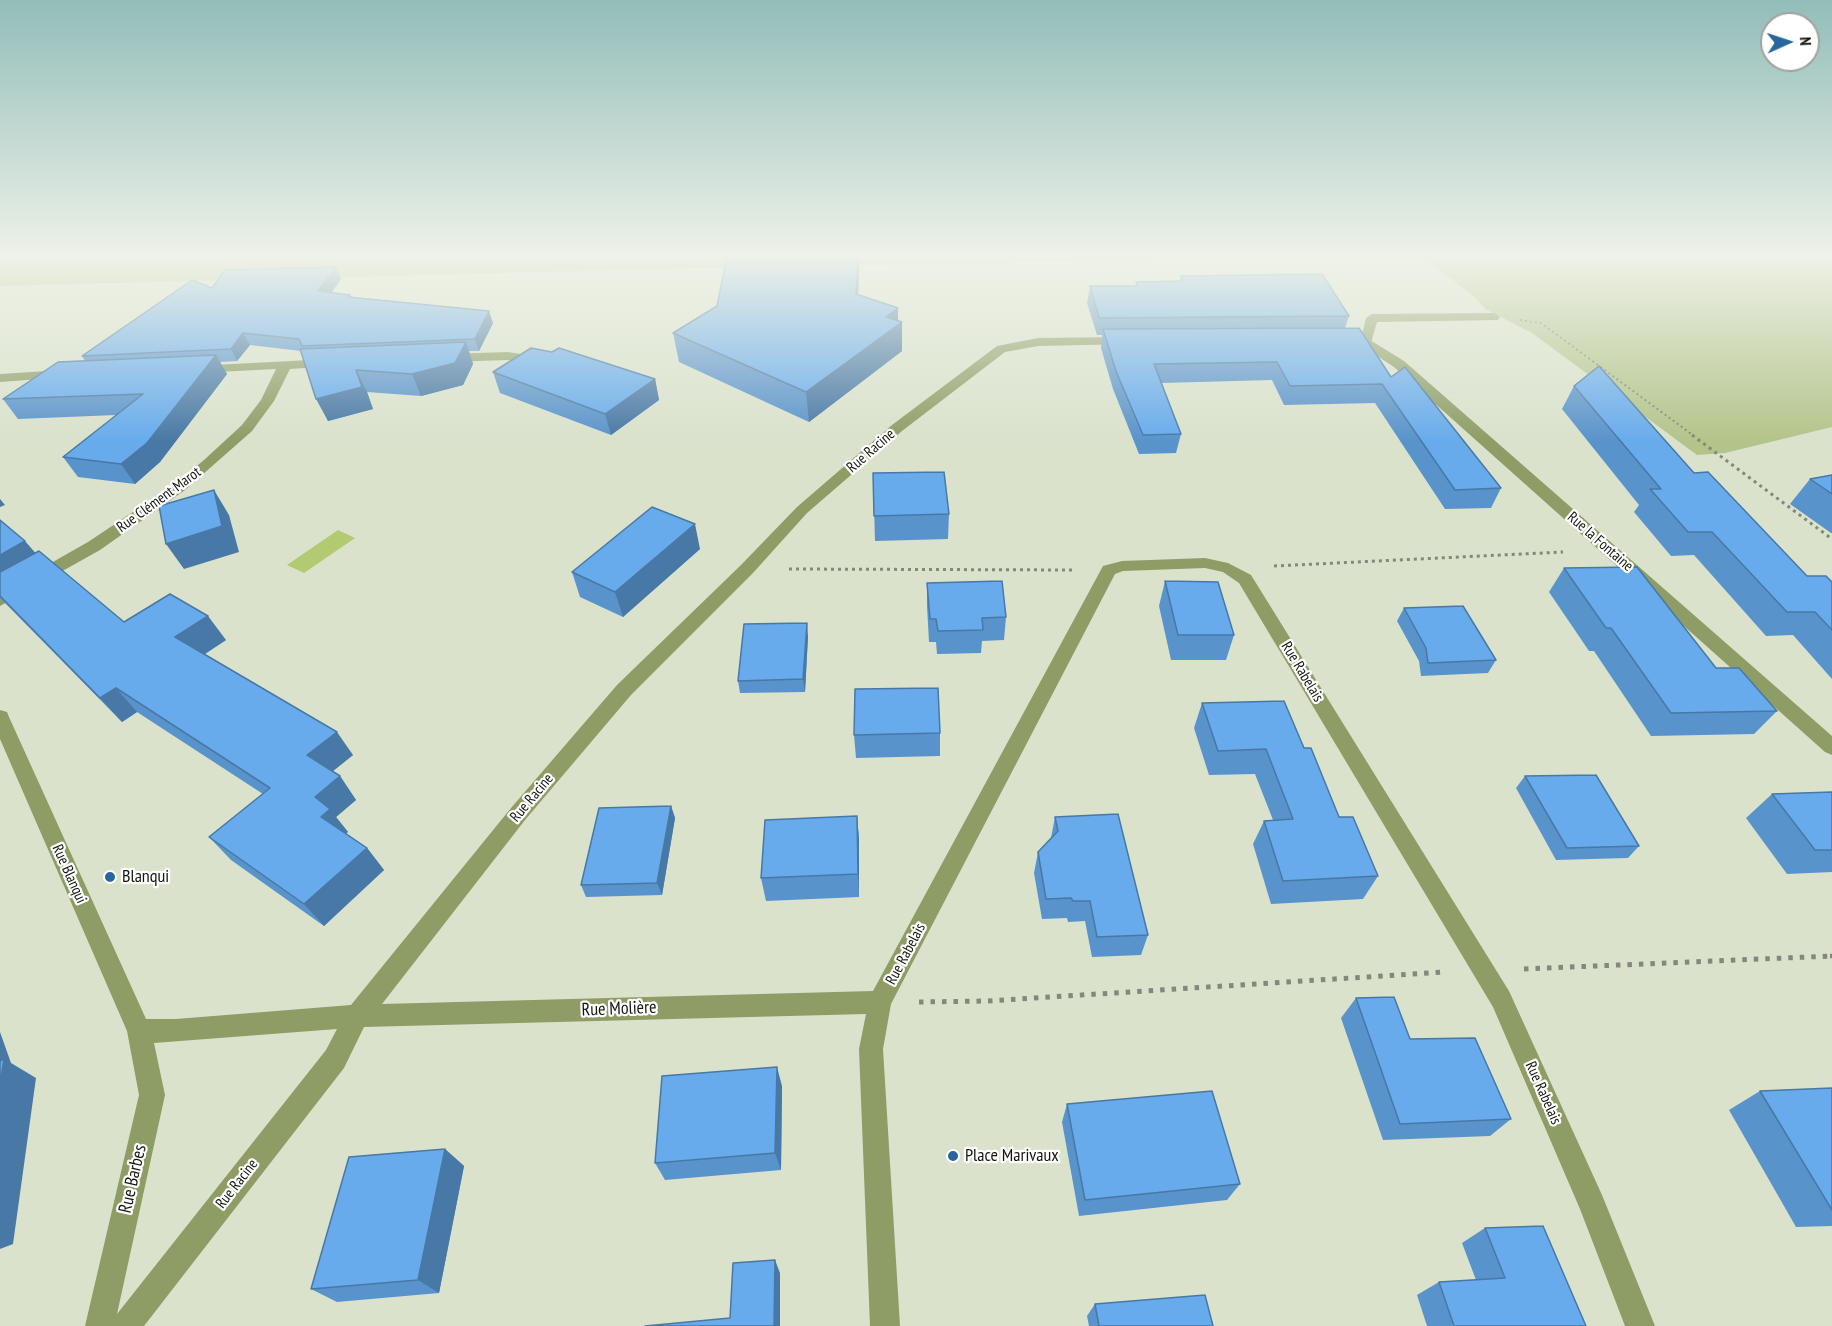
<!DOCTYPE html>
<meta charset="utf-8">
<style>
body{margin:0}
#map{position:relative;width:1832px;height:1326px;overflow:hidden;background:#dae2cc;font-family:"PT Sans Narrow",sans-serif}
canvas{display:block}
.north{position:absolute;left:1760px;top:12px;width:60px;height:60px;box-sizing:border-box;background:#fff;border:2px solid #a1a29f;border-radius:50%;rotate:87deg;font-size:16px;font-weight:700;line-height:24px;text-align:center;color:#14160e}
.north::after{content:'';display:block;margin:auto;width:21px;height:27px;background:#28669d;clip-path:polygon(50% 0,100% 100%,50% 72%,0 100%)}
</style>
<div id="map">
<canvas width="1832" height="1326"></canvas>
<div class="north">N</div>
</div>
<script>
const g = document.querySelector('canvas').getContext('2d');
g.lineJoin = 'round';
function paint(path, color) { g.fillStyle = color; g.fill(path, 'evenodd'); }
const shape = rows => new Path2D(rows.map(r => 'M' + r).join(''));
function strokePath(path, color, width, dash) { g.strokeStyle = color; g.lineWidth = width; g.lineCap = dash ? 'butt' : 'round'; g.setLineDash(dash || []); g.stroke(path); }
function label(font, color, halo, rows, align = 'center') {
  g.font = font + ' "PT Sans Narrow",sans-serif'; g.lineWidth = 4.5; g.setLineDash([]); g.textBaseline = 'middle'; g.strokeStyle = halo; g.fillStyle = color; for (const [text, x, y, turn = 0] of rows) {
    g.save(); g.translate(x, y); g.rotate((+turn || 0) * Math.PI / 180); g.textAlign = isNaN(turn) ? turn : align; if (halo) g.strokeText(text, 0, 0); g.fillText(text, 0, 0); g.restore();
  }
}
paint(shape([
 [272,256,1832,256,1832,427,1725,453,1697,455,1532,333,1485,309,1477,299,1422,256,701,268,0,286,0,258]
]), '#b3c48a');
paint(shape([
 [338,530,355,538,304,573,287,565]
]), '#b2ca72');
strokePath(shape([
 [1520,320,1541,323,1694,436]
]), '#838878', 2, [2, 3]);
strokePath(shape([
 [1692,435,1832,539],
 [1274,566,1563,552],
 [789,569,1073,570]
]), '#838878', 3, [3, 4]);
strokePath(shape([
 [1830,956,1832,956]
]), '#838878', 4.5, [4, 5]);
strokePath(shape([
 [1524,969,1832,956],
 [919,1002,987,1001,1445,972]
]), '#838878', 5, [4.5, 7]);
paint(shape([
 [1494,313,1500,317,1498,320,1377,322,1370,346,1362,346,1360,343,1366,318,1372,314,1494,313]
]), '#8d9d65');
paint(shape([
 [1346,335,1370,340,1404,361,1832,736,1832,755,1825,752,1394,367,1362,346,1342,342,1340,339,1342,336,1346,335],
 [1126,337,1130,338,1132,341,1130,344,1038,346,1005,352,902,431,807,513,753,573,631,695,525,820,382,1004,873,991,1103,566,1122,561,1205,558,1228,563,1251,575,1509,991,1602,1195,1655,1326,1625,1326,1580,1209,1493,1007,1239,583,1223,572,1205,568,1123,571,1115,574,891,1004,883,1049,900,1326,870,1326,859,1049,866,1014,364,1027,344,1068,144,1326,85,1326,139,1095,127,1031,0,739,0,710,7,712,9,717,146,1019,176,1019,351,1005,511,808,617,685,741,565,797,507,892,425,997,346,1038,338,1126,337],
 [337,1029,326,1050,117,1314,165,1095,154,1043,337,1029],
 [508,352,539,357,545,361,539,365,508,360,447,362,441,358,447,354,508,352],
 [330,359,336,363,335,366,290,369,274,401,252,431,185,490,100,550,0,606,0,592,88,542,175,484,204,460,242,425,261,400,276,369,198,373,193,372,191,369,193,366,330,359],
 [63,370,70,374,68,377,0,382,0,374,63,370]
]), '#8d9d65');
paint(shape([
 [859,271,858,295,898,308,898,321,902,322,902,351,809,422,679,362,673,333],
 [1181,276,1349,316,1345,328,1391,377,1501,488,1491,508,1445,509,1375,403,1284,405,1272,380,1161,383,1181,434,1176,453,1139,454,1113,389,1101,348,1102,335,1097,335,1087,303,1090,286,1136,286,1136,282,1180,281],
 [341,279,331,293,350,295,352,297,493,323,479,351,469,351,473,364,463,385,421,396,367,392,373,409,328,421,301,351,250,345,237,361,220,362,227,374,160,462,135,484,78,477,63,457,116,415,18,419,3,399,85,361,82,356,212,288],
 [493,372,655,379,659,400,611,435,500,393],
 [1574,386,1694,473,1807,576,1832,582,1832,679,1793,635,1766,636,1694,555,1671,556,1634,512,1639,505,1562,409],
 [873,473,949,514,948,539,875,541],
 [1832,475,1832,533,1831,533,1790,504,1810,479],
 [0,520,35,553,124,622,226,640,205,654,353,755,332,772,340,776,356,800,336,817,348,832,346,833,367,848,384,870,324,926,231,860,209,837,263,794,137,712,122,722,7,605,0,598],
 [700,549,623,617,580,597,572,572],
 [1564,568,1716,668,1777,711,1754,734,1651,736,1594,651,1589,651,1549,592],
 [1165,581,1234,635,1226,660,1171,660,1159,606],
 [927,583,1006,617,1004,640,982,641,981,653,937,654,936,642,929,642,927,606],
 [1404,608,1496,660,1488,673,1421,676,1419,661,1397,621],
 [808,636,805,692,740,693,738,681],
 [1202,703,1304,748,1339,817,1378,876,1363,899,1271,904,1253,844,1264,821,1273,820,1255,774,1209,775,1194,728],
 [940,733,940,756,856,758,854,735],
 [1525,776,1639,846,1628,858,1556,860,1516,788],
 [1832,792,1832,872,1787,874,1746,818,1772,794],
 [671,806,675,818,662,895,586,897,581,885],
 [857,816,859,839,859,897,766,901,761,878],
 [1055,817,1148,935,1141,955,1092,957,1085,921,1068,922,1067,918,1042,919,1034,873,1038,852,1051,838],
 [1356,998,1410,1039,1511,1119,1490,1136,1383,1140,1341,1018],
 [782,1086,781,1170,665,1180,655,1163],
 [1832,1088,1832,1226,1796,1227,1729,1110,1760,1091],
 [1067,1104,1240,1184,1227,1200,1079,1216,1062,1122],
 [445,1149,464,1166,439,1293,337,1302,311,1289],
 [1485,1228,1586,1326,1427,1326,1417,1295,1439,1282,1476,1280,1462,1243],
 [1095,1304,1213,1326,1089,1326,1087,1316]
]), '#5993cb');
paint(shape([
 [858,256,859,256,859,271,857,322,856,294],
 [336,267,341,279,324,303,318,291],
 [898,308,898,325,902,322,902,351,809,422,806,392,886,317],
 [489,311,493,323,479,351,475,339],
 [243,333,250,345,237,361,231,349],
 [466,342,473,364,463,385,421,396,412,374],
 [216,355,227,374,160,462,135,484,121,464],
 [356,370,367,392,373,409,328,421,316,399],
 [655,379,659,400,611,435,605,414],
 [214,490,229,515,239,552,184,569,166,544],
 [0,499,5,505,0,507],
 [695,524,700,549,623,617,615,592],
 [25,541,45,564,0,589,0,555],
 [208,616,226,640,194,661,175,637],
 [807,623,808,636,805,692,803,679],
 [116,688,137,712,122,722,100,698],
 [337,732,353,755,324,778,307,755],
 [340,776,356,800,336,817,348,832,338,840,321,817,315,797],
 [671,806,675,818,662,895,657,883],
 [857,816,859,839,859,897,858,874],
 [367,848,384,870,324,926,304,904],
 [0,1032,11,1063,36,1078,13,1244,0,1249],
 [777,1067,782,1086,781,1170,775,1153],
 [445,1149,464,1166,439,1293,418,1280],
 [775,1260,780,1273,780,1326,774,1326]
]), '#4878a5');
const building = shape([
 [727,256,858,256,856,294,898,308,886,317,902,322,806,392,673,333,717,306,727,256],
 [336,267,318,291,350,295,348,297,489,311,475,339,302,346,299,339,243,333,231,349,82,356,192,280,212,288,225,270,336,267],
 [1322,274,1349,316,1099,318,1090,286,1137,286,1136,282,1182,281,1181,276,1322,274],
 [1359,328,1391,377,1405,367,1501,488,1455,490,1382,384,1290,386,1277,362,1154,364,1181,434,1143,435,1116,371,1103,329,1359,328],
 [466,342,455,363,412,374,356,370,362,387,316,399,300,349,466,342],
 [531,348,552,352,559,348,655,379,605,414,493,372,531,348],
 [216,355,147,443,121,464,63,457,143,394,3,399,58,362,216,355],
 [1599,366,1694,473,1708,472,1807,576,1826,576,1832,582,1832,630,1815,612,1787,612,1712,532,1688,532,1650,489,1661,489,1574,386,1599,366],
 [944,472,949,514,874,516,873,473,944,472],
 [1832,475,1832,494,1810,479,1832,475],
 [214,490,222,526,166,544,159,506,214,490],
 [652,507,695,524,615,592,572,572,652,507],
 [0,520,25,541,0,555,0,520],
 [39,551,124,622,170,594,208,616,175,637,337,732,307,755,340,776,315,797,330,809,321,817,367,848,304,904,209,837,270,788,116,688,100,698,0,596,0,572,39,551],
 [1637,567,1716,668,1739,668,1777,711,1671,713,1611,628,1606,628,1564,568,1637,567],
 [1002,581,1006,617,982,618,983,630,938,631,936,619,930,619,927,583,1002,581],
 [1165,581,1218,582,1234,635,1178,635,1165,581],
 [1463,606,1496,660,1428,663,1426,648,1404,608,1463,606],
 [807,623,803,679,738,681,744,624,807,623],
 [938,688,940,733,854,735,855,689,938,688],
 [1284,701,1304,748,1311,748,1339,817,1353,817,1378,876,1283,881,1264,821,1293,819,1266,749,1218,751,1202,703,1284,701],
 [1596,775,1639,846,1567,848,1525,776,1596,775],
 [1832,792,1832,850,1815,850,1772,794,1832,792],
 [671,806,657,883,581,885,599,808,671,806],
 [1118,814,1148,935,1097,937,1090,901,1073,901,1071,898,1046,899,1038,852,1058,831,1055,817,1118,814],
 [857,816,858,874,761,878,765,820,857,816],
 [1394,997,1410,1039,1475,1038,1511,1119,1400,1124,1356,998,1394,997],
 [4,1059,0,1084,0,1061,4,1059],
 [777,1067,775,1153,655,1163,662,1076,777,1067],
 [1832,1088,1832,1210,1760,1091,1832,1088],
 [1212,1091,1240,1184,1085,1200,1067,1104,1212,1091],
 [445,1149,418,1280,311,1289,349,1157,445,1149],
 [1543,1226,1586,1326,1454,1326,1439,1282,1505,1278,1485,1228,1543,1226],
 [775,1260,774,1326,645,1326,730,1318,733,1263,775,1260],
 [1205,1295,1213,1326,1099,1326,1095,1304,1205,1295]
]);
paint(building, '#67abec');
strokePath(building, '#4878a5', 1.5);
const sky = g.createLinearGradient(0, 0, 0, 442);
sky.addColorStop(0, '#92bdb9');
sky.addColorStop(0.58, '#eef2e8');
sky.addColorStop(1, '#eef2e800');
g.fillStyle = sky;
g.fillRect(0, 0, 1832, 442);
for (const [x, y, r, color] of [
 [110,877,6,"#28669d"],
 [953,1156,6,"#28669d"]
]) { const dot = new Path2D(); dot.arc(x, y, r, 0, 2 * Math.PI); g.fillStyle = color; g.fill(dot); strokePath(dot, '#fff', 2); }
label('15px', '#14160e', '#fff', [
 ["Rue Racine",871,451,-41],
 ["Rue Clément Marot",159,500,-36],
 ["Rue la Fontaine",1600,542,41],
 ["Rue Rabelais",1302,672,59],
 ["Rue Racine",532,798,-50],
 ["Rue Blanqui",69,874,66],
 ["Rue Rabelais",906,954,-62],
 ["Rue Rabelais",1543,1093,66],
 ["Rue Racine",237,1184,-52]
]);
label('18px', '#14160e', '#fff', [
 ["Blanqui",122,877],
 ["Place Marivaux",965,1156]
], 'left');
label('18px', '#14160e', '#fff', [
 ["Rue Molière",619,1009,-2],
 ["Rue Barbes",133,1179,-77]
]);
</script>
